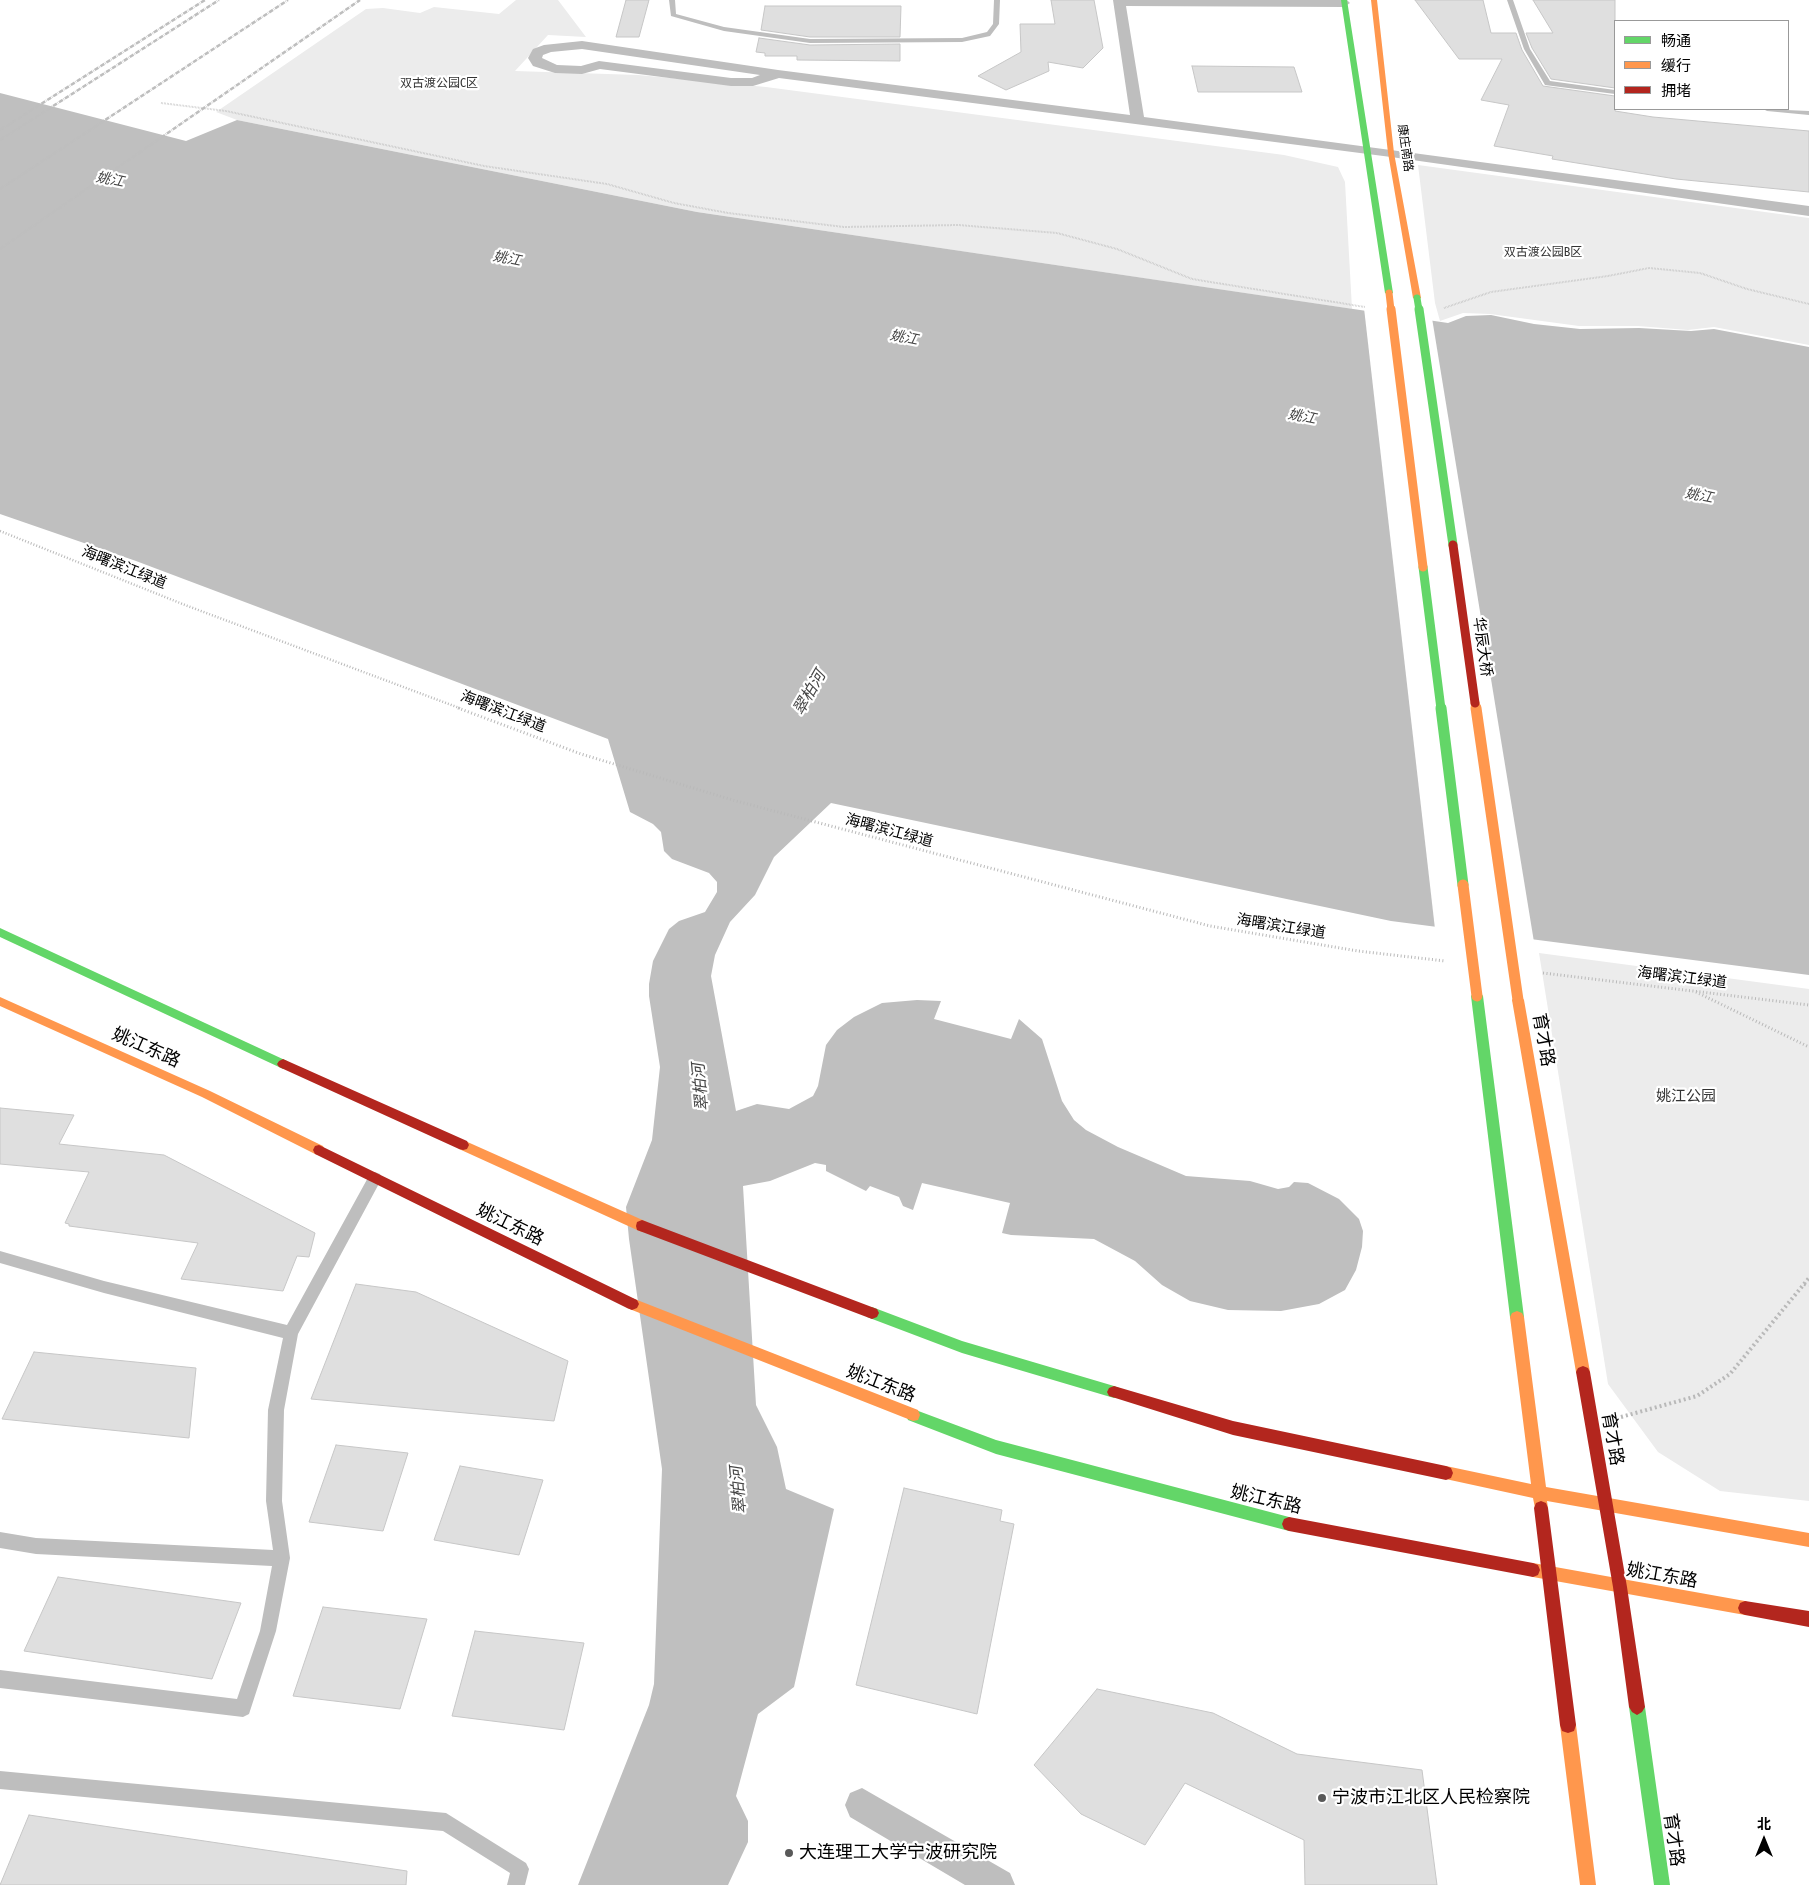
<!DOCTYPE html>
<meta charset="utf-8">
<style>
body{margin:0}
#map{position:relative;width:1809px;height:1885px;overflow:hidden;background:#fff;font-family:"Fira Sans Condensed","Noto Sans SC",sans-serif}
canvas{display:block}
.legend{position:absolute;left:1614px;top:20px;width:175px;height:90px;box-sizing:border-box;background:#fff;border:1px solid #999;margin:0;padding:6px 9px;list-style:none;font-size:15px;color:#000}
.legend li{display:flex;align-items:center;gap:10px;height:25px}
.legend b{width:25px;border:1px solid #999}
.north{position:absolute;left:1739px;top:1815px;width:50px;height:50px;-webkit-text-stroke:4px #fff;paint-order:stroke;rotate:0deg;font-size:14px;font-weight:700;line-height:20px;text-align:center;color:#000}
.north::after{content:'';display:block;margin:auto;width:18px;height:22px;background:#000;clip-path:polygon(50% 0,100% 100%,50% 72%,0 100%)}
</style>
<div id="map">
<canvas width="1809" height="1885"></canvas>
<ul class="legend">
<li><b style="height:6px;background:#63d668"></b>畅通</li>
<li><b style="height:6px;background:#ff974d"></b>缓行</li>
<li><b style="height:6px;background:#b3261e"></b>拥堵</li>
</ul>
<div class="north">北</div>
</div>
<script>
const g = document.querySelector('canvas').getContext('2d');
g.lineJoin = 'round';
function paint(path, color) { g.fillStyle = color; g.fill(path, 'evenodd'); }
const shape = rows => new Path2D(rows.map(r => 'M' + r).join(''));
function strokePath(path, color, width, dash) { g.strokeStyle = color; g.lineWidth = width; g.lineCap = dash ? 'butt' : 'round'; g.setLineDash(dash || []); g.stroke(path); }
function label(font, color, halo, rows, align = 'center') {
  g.font = font + ' "Fira Sans Condensed","Noto Sans SC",sans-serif'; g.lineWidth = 4.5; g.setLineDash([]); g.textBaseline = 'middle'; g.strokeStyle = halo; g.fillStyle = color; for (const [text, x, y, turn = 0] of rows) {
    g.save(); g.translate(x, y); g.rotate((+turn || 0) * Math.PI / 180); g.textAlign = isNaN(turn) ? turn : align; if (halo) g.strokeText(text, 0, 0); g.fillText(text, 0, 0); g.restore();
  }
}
paint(shape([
 [516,0,558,0,586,37,548,35,515,71,638,75,766,87,1284,155,1338,167,1345,182,1352,309,697,212,237,120,216,112,366,9,383,8,420,13,434,7,499,14],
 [1418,165,1809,218,1809,345,1714,327,1688,330,1638,326,1579,326,1490,314,1463,313,1440,321,1435,303],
 [1539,953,1809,989,1809,1501,1720,1491,1658,1452,1608,1384]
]), '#ececec');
paint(shape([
 [0,93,186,141,237,120,697,212,1448,323,1466,316,1491,315,1534,324,1580,329,1639,328,1691,331,1714,329,1809,347,1809,975,1391,921,831,803,774,857,755,895,730,922,715,955,711,976,736,1111,757,1104,789,1109,813,1096,818,1086,826,1045,837,1030,854,1017,882,1003,917,1000,941,1001,934,1019,1011,1039,1019,1019,1042,1039,1062,1101,1074,1120,1086,1130,1118,1147,1186,1176,1250,1181,1278,1189,1289,1187,1294,1182,1308,1183,1339,1199,1359,1219,1363,1231,1362,1247,1356,1270,1345,1290,1319,1304,1281,1311,1228,1310,1190,1301,1162,1285,1135,1261,1094,1239,1011,1235,1002,1233,1010,1203,922,1183,913,1210,903,1206,899,1197,870,1186,866,1191,826,1171,826,1165,815,1163,770,1181,743,1186,756,1405,777,1447,786,1489,834,1509,794,1687,758,1714,736,1796,748,1821,748,1842,728,1885,578,1885,649,1705,654,1684,662,1469,629,1239,626,1207,652,1140,660,1067,649,996,649,984,653,961,669,929,679,921,705,912,717,892,717,882,709,873,672,859,664,851,661,832,653,824,630,812,608,739,136,561,0,514]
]), '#bfbfbf');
paint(shape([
 [1364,308,1432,318,1534,942,1435,929]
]), '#fff');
const building = shape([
 [626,0,649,0,639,37,616,37,626,0],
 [1051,0,1094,0,1103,48,1083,68,1048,62,1049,71,1006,90,978,76,1021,52,1020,24,1055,24,1051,0],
 [1415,0,1483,0,1491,33,1516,33,1522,50,1543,86,1615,96,1615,111,1653,117,1809,131,1809,192,1676,179,1552,159,1553,156,1494,146,1509,105,1481,100,1502,59,1459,59,1415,0],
 [1533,0,1615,0,1615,88,1551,79,1532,48,1526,33,1553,33,1533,0],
 [765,6,901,6,900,37,810,37,761,30,765,6],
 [759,38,810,45,900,44,900,61,797,60,797,56,765,56,765,53,756,52,759,38],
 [1192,66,1294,67,1302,92,1198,92,1192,66],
 [0,1108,74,1115,59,1144,164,1155,315,1233,309,1257,297,1256,283,1291,181,1279,198,1243,69,1226,69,1224,65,1223,89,1172,0,1164,0,1108],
 [356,1284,416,1292,568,1361,554,1421,311,1399,356,1284],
 [34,1352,196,1368,189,1438,2,1419,34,1352],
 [336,1445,408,1453,383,1531,309,1522,336,1445],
 [460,1466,543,1480,519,1555,434,1540,460,1466],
 [904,1488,1002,1510,1000,1521,1014,1524,977,1714,856,1685,904,1488],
 [58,1577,241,1603,212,1679,24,1651,58,1577],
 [323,1607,427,1619,400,1709,293,1696,323,1607],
 [475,1631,584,1643,564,1730,452,1716,475,1631],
 [1097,1689,1213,1713,1297,1754,1422,1770,1437,1885,1305,1885,1304,1840,1185,1783,1145,1845,1081,1814,1034,1765,1097,1689],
 [29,1815,407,1871,406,1885,0,1885,29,1815]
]);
paint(building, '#dfdfdf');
strokePath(building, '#c7c7c7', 1);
strokePath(shape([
 [161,103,226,111,484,166,607,184,674,203,728,213,844,227,958,225,1057,233,1117,249,1192,279,1365,307],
 [1444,308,1491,292,1608,276,1649,268,1700,273,1747,289,1809,304]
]), '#b9b9b9', 2, [0.5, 1]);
strokePath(shape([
 [0,531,185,605,462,709]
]), '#b9b9b9', 2.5, [1, 2]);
strokePath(shape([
 [458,708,581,754,736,801,1210,926,1358,951,1445,961],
 [1543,973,1809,1005],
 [1696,992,1809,1047]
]), '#b9b9b9', 3, [1, 2.5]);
strokePath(shape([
 [1804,1284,1809,1285],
 [1621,1417,1697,1396,1730,1374,1809,1278]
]), '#b9b9b9', 4, [2, 3]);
paint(shape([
 [669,0,675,0,676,14,724,27,810,39,962,38,987,32,993,24,994,0,1000,0,999,24,990,36,962,42,810,43,724,31,671,16,669,0],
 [1507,0,1513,0,1530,49,1550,81,1615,90,1615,94,1545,85,1524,49,1507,0],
 [1763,109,1809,111,1809,115,1767,111,1763,109],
 [375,1172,380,1174,382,1178,298,1334,284,1410,282,1501,290,1558,276,1631,249,1714,243,1717,0,1688,0,1670,237,1699,260,1631,272,1566,36,1554,0,1548,0,1532,36,1538,273,1550,266,1501,268,1410,283,1338,104,1293,0,1263,0,1251,104,1281,287,1325,370,1174,375,1172],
 [0,1771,446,1813,526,1863,529,1869,525,1885,507,1885,510,1873,443,1831,0,1789,0,1771]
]), '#bebebe');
paint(shape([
 [1113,0,1347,0,1350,3,1344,7,1126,6,1144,117,1809,206,1809,216,1391,157,779,78,753,86,731,86,600,69,582,74,555,73,533,66,528,58,533,49,544,45,582,41,778,70,1130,115,1113,0],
 [582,49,760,75,752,78,731,78,599,61,581,66,557,65,542,58,543,55,551,52,582,49],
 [862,1788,1010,1873,1015,1885,965,1885,850,1817,845,1805,850,1793,862,1788]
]), '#bebebe');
paint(shape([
 [1341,0,1347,0,1393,293,1389,295,1385,293,1341,0],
 [0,928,287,1061,289,1064,287,1067,283,1069,279,1067,0,937,0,928],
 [1477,992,1481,993,1483,996,1524,1317,1522,1321,1517,1323,1512,1321,1510,1317,1471,996,1473,993,1477,992],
 [872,1307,962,1341,1114,1386,1119,1388,1121,1392,1119,1396,1114,1398,962,1353,867,1317,865,1313,867,1309,872,1307],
 [913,1409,996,1440,1289,1517,1294,1519,1296,1524,1294,1529,1289,1531,996,1454,908,1420,906,1415,908,1410,913,1409],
 [1637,1699,1642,1702,1645,1707,1670,1885,1654,1885,1629,1707,1632,1702,1637,1699]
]), '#63d668');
paint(shape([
 [1371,0,1377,0,1394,153,1421,298,1417,300,1413,298,1388,153,1371,0],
 [1518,996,1522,997,1524,1000,1590,1372,1588,1376,1583,1378,1578,1376,1576,1372,1512,1000,1514,997,1518,996],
 [0,997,210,1091,323,1146,325,1150,323,1154,319,1155,315,1154,202,1097,0,1006,0,997],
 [463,1140,647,1222,648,1226,647,1230,642,1232,637,1230,459,1149,457,1145,459,1141,463,1140],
 [632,1298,918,1410,920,1415,918,1420,913,1421,627,1308,625,1304,627,1300,632,1298],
 [1517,1311,1522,1313,1524,1317,1546,1487,1809,1533,1809,1547,1547,1501,1548,1508,1546,1513,1541,1515,1536,1513,1533,1498,1441,1478,1439,1473,1441,1468,1446,1466,1531,1484,1510,1317,1512,1313,1517,1311],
 [1533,1563,1745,1601,1750,1603,1752,1608,1750,1613,1745,1615,1533,1577,1528,1575,1526,1570,1528,1565,1533,1563],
 [1568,1717,1574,1719,1576,1725,1596,1885,1580,1885,1560,1725,1562,1719,1568,1717]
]), '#ff974d');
paint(shape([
 [283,1059,467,1141,469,1145,467,1149,463,1150,459,1149,279,1067,277,1064,279,1061,283,1059],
 [319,1145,637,1300,639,1304,637,1308,632,1310,627,1308,315,1154,313,1150,315,1146,319,1145],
 [642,1220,877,1309,879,1313,877,1317,872,1319,637,1230,636,1226,637,1222,642,1220],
 [1583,1366,1588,1368,1590,1372,1627,1587,1645,1707,1642,1712,1637,1715,1632,1712,1629,1707,1613,1587,1576,1372,1578,1368,1583,1366],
 [1114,1386,1233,1421,1446,1466,1451,1468,1453,1473,1451,1478,1446,1480,1233,1435,1109,1396,1107,1392,1109,1388,1114,1386],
 [1541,1501,1546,1503,1548,1508,1576,1725,1574,1731,1568,1733,1562,1731,1560,1725,1534,1508,1536,1503,1541,1501],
 [1289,1517,1533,1563,1538,1565,1540,1570,1538,1575,1533,1577,1289,1531,1284,1529,1282,1524,1284,1519,1289,1517],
 [1745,1601,1809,1611,1809,1627,1745,1615,1740,1613,1738,1608,1740,1603,1745,1601]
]), '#b3261e');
strokePath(shape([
 [0,130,205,0],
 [0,140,219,0],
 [0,189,288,0],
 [0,249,360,0]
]), '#bebebe', 2.5, [4.5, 1, 0.5, 1]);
strokePath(shape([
 [1417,298,1419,310]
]), '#63d668', 7);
strokePath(shape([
 [1419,309,1453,545],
 [1423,567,1441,709]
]), '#63d668', 9);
strokePath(shape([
 [1441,708,1463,885]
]), '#63d668', 11);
strokePath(shape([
 [1389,293,1391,310]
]), '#ff974d', 7);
strokePath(shape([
 [1391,309,1423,567],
 [1475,703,1476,709]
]), '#ff974d', 9);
strokePath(shape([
 [1476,708,1518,1000],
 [1463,885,1477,996]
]), '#ff974d', 11);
strokePath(shape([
 [1453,545,1475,703]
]), '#b3261e', 9);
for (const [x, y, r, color] of [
 [1322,1798,5,"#595959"],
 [789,1853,5,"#595959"]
]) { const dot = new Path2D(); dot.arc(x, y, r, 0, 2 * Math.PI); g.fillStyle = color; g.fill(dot); strokePath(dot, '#fff', 2); }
label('12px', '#333', '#fff', [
 ["双古渡公园C区",439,84],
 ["双古渡公园B区",1543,253]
]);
label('12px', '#000', '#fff', [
 ["康庄南路",1405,148,82]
]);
label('italic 14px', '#444', '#fff', [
 ["姚江",110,180,11],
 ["姚江",507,259,11],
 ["姚江",904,338,11],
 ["姚江",1302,417,11],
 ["姚江",1699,496,11]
]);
label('15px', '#000', '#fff', [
 ["海曙滨江绿道",124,568,22],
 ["华辰大桥",1482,647,82],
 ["海曙滨江绿道",503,712,21],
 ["海曙滨江绿道",889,831,15],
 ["海曙滨江绿道",1281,927,9],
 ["海曙滨江绿道",1682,978,7]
]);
label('15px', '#333', '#fff', [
 ["姚江公园",1686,1097]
]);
label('italic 16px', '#444', '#fff', [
 ["翠柏河",810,693,-60],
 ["翠柏河",701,1087,-95],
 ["翠柏河",739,1490,-95]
]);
label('18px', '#000', '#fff', [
 ["育才路",1543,1040,80],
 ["姚江东路",146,1048,24],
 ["姚江东路",510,1225,26],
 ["姚江东路",881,1384,21],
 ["育才路",1612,1439,80],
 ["姚江东路",1266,1500,13],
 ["姚江东路",1662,1576,10],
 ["育才路",1673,1840,82]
]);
label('18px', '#000', '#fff', [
 ["宁波市江北区人民检察院",1332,1798],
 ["大连理工大学宁波研究院",799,1853]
], 'left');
</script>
